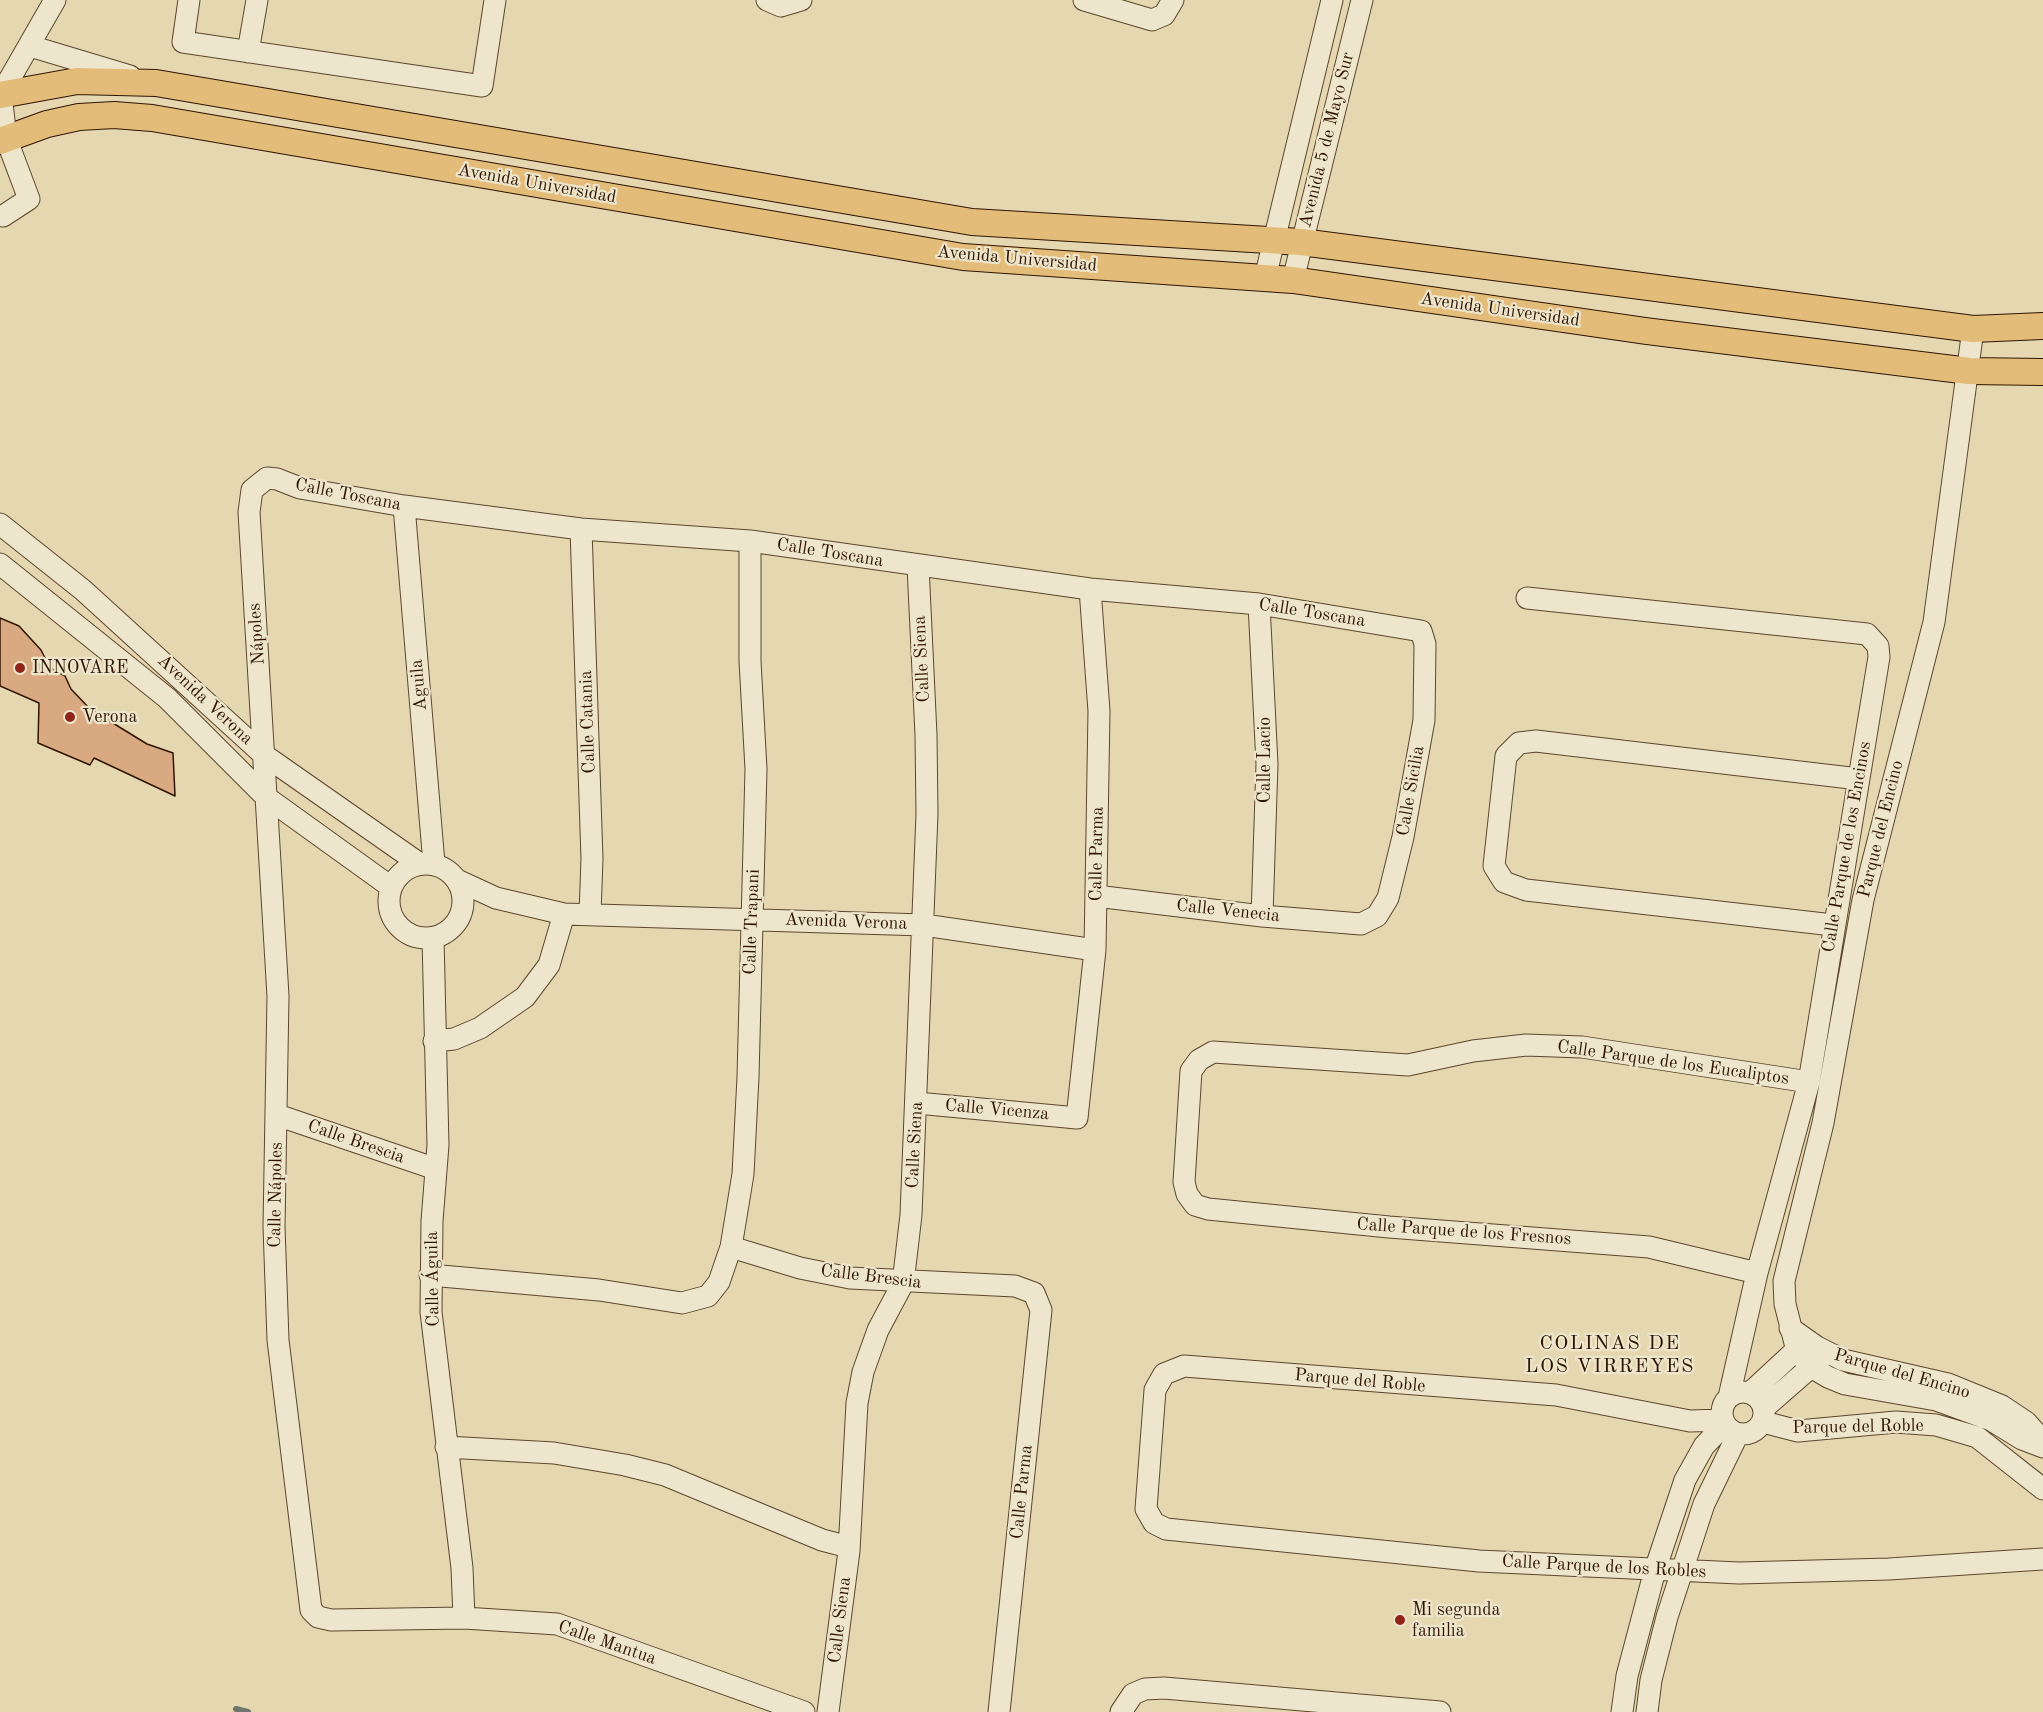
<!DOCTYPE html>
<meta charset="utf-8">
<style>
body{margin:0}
canvas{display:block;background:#e5d8b0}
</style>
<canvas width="2043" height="1712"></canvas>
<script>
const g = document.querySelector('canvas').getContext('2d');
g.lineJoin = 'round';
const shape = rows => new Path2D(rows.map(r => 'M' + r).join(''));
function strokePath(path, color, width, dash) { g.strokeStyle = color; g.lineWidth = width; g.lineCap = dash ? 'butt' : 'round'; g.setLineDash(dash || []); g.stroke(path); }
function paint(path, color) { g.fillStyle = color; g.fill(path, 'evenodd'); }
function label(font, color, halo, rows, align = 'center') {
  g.font = font + ' "Old Standard TT",serif'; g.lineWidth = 4.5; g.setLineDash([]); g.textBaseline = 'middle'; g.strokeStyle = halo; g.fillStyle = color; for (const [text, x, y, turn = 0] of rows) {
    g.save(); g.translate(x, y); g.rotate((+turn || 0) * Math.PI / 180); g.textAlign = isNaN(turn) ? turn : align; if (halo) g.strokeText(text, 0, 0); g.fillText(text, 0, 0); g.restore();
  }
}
strokePath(shape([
 [236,1709,248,1712]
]), '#70766e', 6);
const building = shape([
 [0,618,19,626,41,650,50,668,65,676,71,689,90,709,147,744,173,753,175,796,94,758,90,765,38,743,39,703,0,686,0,618]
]);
paint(building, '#d9aa82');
strokePath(building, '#2f1500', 1.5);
const minor = shape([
 [189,0,183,42,482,86,495,0],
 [767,0,781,6,801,0],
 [1084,0,1152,20,1164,15,1173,0],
 [30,46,130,76],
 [248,52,257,0],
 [3,216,29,199,6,138,1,94,55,0],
 [1265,278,1332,0],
 [1293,280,1362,0],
 [1973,329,1934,622,1863,900,1823,1123,1784,1281,1785,1304,1797,1351,1811,1367,1828,1377,1845,1384,1936,1400,1991,1420,2022,1439,2043,1447],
 [404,506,434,864],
 [0,524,83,590,264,755,420,864],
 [581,529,592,859,590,914],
 [0,564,167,698,266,797,391,887],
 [1527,598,1867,634,1878,646,1879,657,1809,1082,1757,1273,1729,1397],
 [1259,604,1267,764,1262,916],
 '389 901a37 37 0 1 1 74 0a37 37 0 1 1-74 0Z',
 [457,880,496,898,564,914,924,925,1095,950],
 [1833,925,1526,890,1504,882,1494,866,1506,756,1519,743,1536,741,1859,779],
 [433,938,438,1145,432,1221,431,1312,462,1568,464,1618],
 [434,1041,454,1039,480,1028,525,997,549,965,564,914],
 [917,1103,1077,1118,1095,950,1099,711,1090,589],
 [277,1115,436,1169],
 [731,1247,800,1268,850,1278,1015,1286,1034,1293,1041,1310,999,1712],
 [1757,1273,1649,1247,1389,1227,1208,1209,1195,1205,1187,1194,1184,1182,1191,1071,1199,1060,1213,1052,1408,1065,1473,1051,1526,1045,1582,1047,1809,1082],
 [430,1275,599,1290,682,1303,708,1296,719,1282,731,1247,743,1174,748,1077,756,769,750,661,750,541],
 [1790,1328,1817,1347,1843,1360,1948,1384,2002,1406,2026,1422,2043,1441],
 '1722 1413a21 21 0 1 1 42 0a21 21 0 1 1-42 0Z',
 [1750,1393,1806,1341],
 [1764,1408,1820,1359],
 [1723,1420,1690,1421,1556,1395,1184,1366,1164,1374,1155,1390,1146,1509,1154,1523,1166,1529,1479,1561,1739,1573,1889,1569,2043,1559],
 [1763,1422,1798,1431,1896,1422,1936,1425,1977,1437,2043,1489],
 [446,1447,554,1453,625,1465,665,1475,822,1540,849,1547],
 [804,1712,557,1624,464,1618,331,1620,318,1617,311,1610,278,1340,274,1227,278,996,249,512,252,490,267,478,277,479,300,488,404,506,581,529,750,541,1090,589,1259,604,1421,631,1425,644,1424,720,1403,837,1388,898,1377,916,1361,924,1262,916,1096,896],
 [828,1712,849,1551,857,1403,863,1372,878,1330,903,1283,911,1215,927,814,926,735,918,566],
 [1121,1712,1133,1694,1145,1689,1164,1688,1440,1712],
 [1622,1712,1627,1676,1655,1570,1685,1480,1704,1446,1725,1424],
 [1647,1712,1651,1680,1667,1617,1704,1504,1738,1434]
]);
const major = shape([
 [0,95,77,81,156,83,972,222,1301,242,1973,329,2043,326],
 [0,141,47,124,79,117,114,115,152,118,963,257,1293,280,1646,331,1969,371,2043,372]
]);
strokePath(minor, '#5c462c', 23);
strokePath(major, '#2f1500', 28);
strokePath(minor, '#eee6cc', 21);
strokePath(major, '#e2bc78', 26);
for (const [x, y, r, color] of [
 [20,668,6,"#8f2418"],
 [70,717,6,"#8f2418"],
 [1400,1620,6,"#8f2418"]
]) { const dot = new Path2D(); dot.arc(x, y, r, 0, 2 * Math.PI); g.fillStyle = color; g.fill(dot); strokePath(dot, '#eee6cc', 2); }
label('18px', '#2f1500', '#eee6cc', [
 ["Avenida 5 de Mayo Sur",1327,140,-76],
 ["Avenida Universidad",537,184,10],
 ["Avenida Universidad",1017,259,5],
 ["Avenida Universidad",1500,310,8],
 ["Calle Toscana",348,495,11],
 ["Calle Toscana",830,553,9],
 ["Calle Toscana",1312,613,9],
 ["Nápoles",257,634,-94],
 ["Calle Siena",922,659,-93],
 ["Aguila",419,685,-95],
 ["Avenida Verona",205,700,43],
 ["Calle Catania",588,722,-92],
 ["Calle Lacio",1265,760,-90],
 ["Calle Sicilia",1411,791,-80],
 ["Parque del Encino",1881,829,-76],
 ["Calle Parque de los Encinos",1847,847,-80],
 ["Calle Parma",1097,854,-89],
 ["Calle Venecia",1228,911,6],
 ["Calle Trapani",752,922,-88],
 ["Avenida Verona",846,922,2],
 ["Calle Parque de los Eucaliptos",1673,1063,8],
 ["Calle Vicenza",997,1110,5],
 ["Calle Brescia",356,1142,19],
 ["Calle Siena",915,1145,-87],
 ["Calle Nápoles",276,1195,-89],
 ["Calle Parque de los Fresnos",1464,1232,4],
 ["Calle Brescia",871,1277,7],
 ["Calle Águila",433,1279,-91],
 ["Parque del Encino",1902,1374,16],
 ["Parque del Roble",1360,1381,5],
 ["Parque del Roble",1858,1427,-1],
 ["Calle Parma",1022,1492,-84],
 ["Calle Parque de los Robles",1604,1567,3],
 ["Calle Siena",840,1620,-83],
 ["Calle Mantua",607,1643,19]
]);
label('18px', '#2f1500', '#eee6cc', [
 ["INNOVARE",32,668],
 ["Verona",82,717],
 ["Mi segunda",1412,1610],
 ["familia",1412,1631]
], 'left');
g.letterSpacing = '1.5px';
label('20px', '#2f1500', '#eee6cc', [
 ["COLINAS DE",1610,1344],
 ["LOS VIRREYES",1610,1367]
]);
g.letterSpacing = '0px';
</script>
